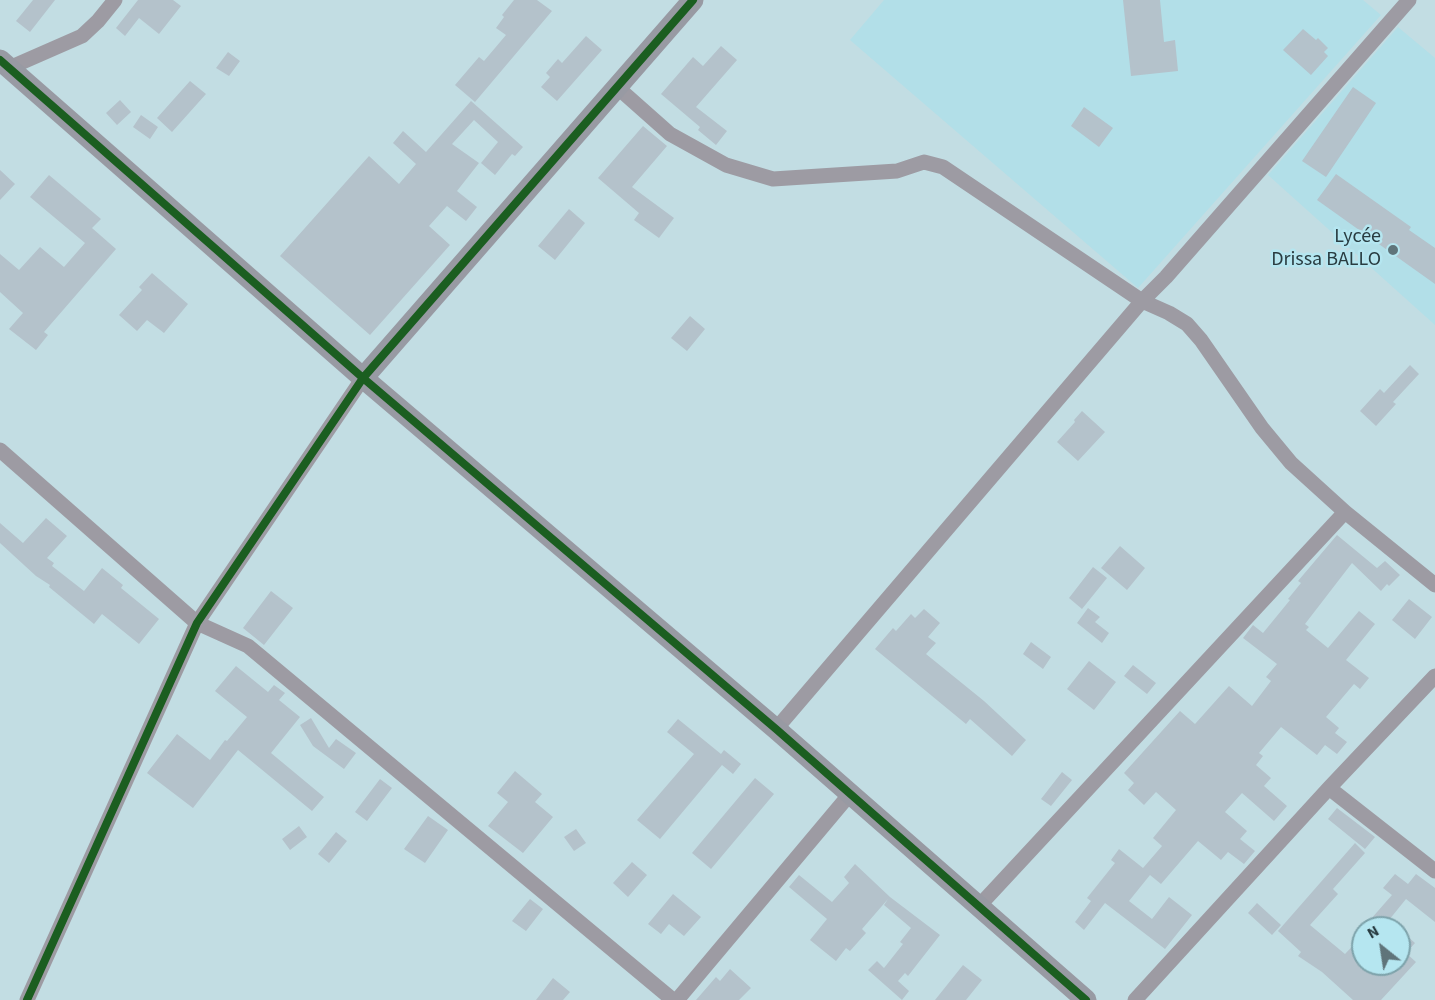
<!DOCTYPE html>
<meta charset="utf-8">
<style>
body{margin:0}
#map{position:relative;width:1435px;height:1000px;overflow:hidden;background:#c2dde3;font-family:"Source Sans 3",sans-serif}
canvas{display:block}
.north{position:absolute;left:1351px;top:916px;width:60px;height:60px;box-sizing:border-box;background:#b5e6f0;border:2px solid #7da2aa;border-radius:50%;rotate:330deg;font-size:16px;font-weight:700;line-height:24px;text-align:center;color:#293c41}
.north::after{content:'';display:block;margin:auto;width:21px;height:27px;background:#5f747a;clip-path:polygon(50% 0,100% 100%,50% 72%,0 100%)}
</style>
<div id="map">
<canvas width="1435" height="1000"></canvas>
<div class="north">N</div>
</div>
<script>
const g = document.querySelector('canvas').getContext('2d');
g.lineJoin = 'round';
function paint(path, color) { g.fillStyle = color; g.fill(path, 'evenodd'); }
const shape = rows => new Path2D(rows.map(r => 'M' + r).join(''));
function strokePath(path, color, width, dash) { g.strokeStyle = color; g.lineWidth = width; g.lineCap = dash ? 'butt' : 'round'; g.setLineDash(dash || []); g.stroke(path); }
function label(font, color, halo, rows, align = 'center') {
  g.font = font + ' "Source Sans 3",sans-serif'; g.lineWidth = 5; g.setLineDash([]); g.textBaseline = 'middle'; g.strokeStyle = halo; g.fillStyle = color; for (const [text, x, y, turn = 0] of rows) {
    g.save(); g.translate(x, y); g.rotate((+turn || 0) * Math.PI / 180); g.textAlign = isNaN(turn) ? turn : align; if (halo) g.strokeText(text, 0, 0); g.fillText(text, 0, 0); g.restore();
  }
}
paint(shape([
 [884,0,1363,0,1381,15,1138,288,850,40],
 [1398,27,1435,58,1435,325,1268,175]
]), '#b2dfe8');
paint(shape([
 [33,0,55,0,30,32,16,21],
 [138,0,173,0,181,6,159,34,139,18,125,36,116,28],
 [514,0,537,0,552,11,475,102,455,85,479,57,484,61,506,35,496,28,504,17,502,15],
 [1123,0,1160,0,1164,42,1175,40,1178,71,1131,76],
 [1303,29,1316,40,1318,38,1328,48,1324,52,1328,56,1311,75,1283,50],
 [586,36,602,50,557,101,541,87,550,77,546,73,558,59,562,63],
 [721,46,737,60,696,107,727,131,716,145,698,130,700,127,661,94,693,57,703,66],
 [228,52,240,61,229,76,216,68],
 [190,81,206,94,172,132,157,118],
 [1353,87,1376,103,1326,177,1302,161],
 [120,100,131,112,117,125,106,113],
 [471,101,523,147,515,156,512,154,495,175,481,163,498,142,474,120,452,144,479,163,457,191,477,207,466,221,447,206,429,226,450,245,370,335,280,256,369,156,399,184,416,164,393,143,403,131,426,152],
 [1084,107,1113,128,1099,147,1071,126],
 [141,115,158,127,150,139,133,127],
 [643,126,667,146,632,187,674,218,659,238,634,220,639,213,598,178],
 [0,170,15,184,0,200],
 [1336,174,1411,227,1409,230,1435,248,1435,284,1317,200],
 [49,175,101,219,92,228,116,249,44,332,48,335,36,350,9,329,23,313,0,292,0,254,19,270,40,247,64,267,85,243,30,197],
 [569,209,585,223,555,260,538,246],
 [152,273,188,304,164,333,147,320,137,331,119,315,142,290,139,287],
 [690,316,705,329,687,351,671,338],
 [1410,365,1419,374,1393,402,1396,404,1376,426,1360,411,1380,389,1384,393],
 [1082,411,1105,432,1078,461,1057,442,1075,422,1074,420],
 [46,518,67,536,47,558,54,563,52,566,84,591,102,568,123,585,121,588,159,619,139,644,102,614,94,624,49,587,50,585,36,576,0,543,0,523,23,543],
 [1337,535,1377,568,1385,561,1400,575,1389,586,1387,584,1381,591,1352,563,1305,624,1309,627,1306,630,1328,648,1359,611,1375,624,1346,660,1369,678,1360,689,1354,684,1326,717,1339,728,1335,733,1347,742,1337,754,1325,745,1317,755,1281,727,1259,753,1263,756,1256,765,1271,778,1264,786,1287,806,1274,821,1242,793,1225,812,1247,831,1240,839,1255,851,1244,864,1228,852,1221,860,1198,841,1161,884,1150,875,1129,901,1152,919,1169,897,1192,915,1165,949,1105,903,1084,930,1075,922,1091,901,1087,898,1115,863,1111,860,1119,849,1143,868,1162,846,1153,838,1176,810,1156,792,1144,805,1128,790,1134,783,1124,773,1180,711,1195,724,1229,686,1252,706,1271,681,1266,677,1277,664,1243,638,1253,625,1263,633,1290,600,1288,599,1301,583,1298,581],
 [1120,546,1145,568,1127,590,1101,568],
 [1093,567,1107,578,1082,609,1069,598],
 [271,591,293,608,264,645,243,628],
 [1409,599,1432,617,1415,639,1392,620],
 [1088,608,1100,617,1095,622,1109,633,1102,643,1077,623],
 [924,609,940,623,928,637,936,643,926,654,984,701,1026,740,1012,756,970,719,966,724,875,649,893,628,896,631,911,614,915,618],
 [1031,642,1051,657,1043,669,1023,654],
 [1089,661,1116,682,1094,710,1067,689],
 [1133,665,1156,683,1147,694,1124,676],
 [236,666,268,692,274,685,285,693,279,700,300,717,271,753,324,797,312,811,238,750,193,808,147,773,177,734,210,760,225,740,227,741,247,717,215,691],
 [311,718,329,748,336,739,356,753,344,769,313,746,300,725],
 [678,719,721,754,724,750,741,764,733,774,722,765,660,839,637,820,694,754,667,732],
 [515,771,542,794,535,802,553,817,523,853,488,826,508,802,497,793],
 [1062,772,1072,780,1051,806,1041,799],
 [755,778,774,794,711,869,692,853],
 [380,779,392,788,367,821,355,812],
 [1337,808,1375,837,1365,849,1328,819],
 [428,816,448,830,425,863,404,849],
 [299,826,307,837,290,850,282,839],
 [576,829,586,843,574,851,564,837],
 [336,832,347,841,329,863,318,854],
 [1355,843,1365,853,1333,889,1338,894,1310,925,1345,954,1363,935,1363,964,1399,964,1399,929,1415,943,1406,953,1416,962,1381,1000,1353,1000,1322,972,1298,956,1301,952,1278,931],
 [632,862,647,875,628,897,613,883],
 [855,864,890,897,940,935,908,976,905,973,898,981,909,991,902,1000,868,970,877,961,884,968,903,944,900,942,911,928,884,905,888,899,862,929,866,933,850,951,846,948,836,961,810,940,827,919,789,887,799,875,832,902,849,883,844,877],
 [1395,874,1408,884,1416,874,1435,888,1435,922,1406,899,1389,920,1398,928,1363,928,1392,895,1383,888],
 [673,894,701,917,684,936,669,924,661,934,648,924],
 [530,899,543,909,526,931,512,921],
 [1257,903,1281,925,1272,935,1248,913],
 [963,965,982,980,966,1000,935,1000],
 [730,969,751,988,739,1000,696,1000,716,977,720,981],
 [553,978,570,992,563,1000,536,1000]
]), '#b4c2cb');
strokePath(shape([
 [9,68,82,36,98,21,115,0],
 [617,87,670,134,726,165,773,179,897,171,924,162,943,167,1142,301,1169,313,1187,324,1201,340,1262,428,1291,463,1345,512,1435,585],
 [0,450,197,623,248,646,673,1000],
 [776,729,1142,301,1166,277,1409,0],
 [1329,788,1435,871],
 [979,906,1345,512],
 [27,1000,197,623,363,378],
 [677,1000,850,794],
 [1135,1000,1329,788,1435,676]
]), '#9d9ba3', 15);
strokePath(shape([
 [0,60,363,378,776,729,1086,1000],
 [363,378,693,0]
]), '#989aa3', 21);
strokePath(shape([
 [0,60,363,378,776,729,1086,1000],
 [27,1000,197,623,363,378,693,0]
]), '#1b5e20', 8);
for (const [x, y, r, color] of [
 [1393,250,6,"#5f747a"]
]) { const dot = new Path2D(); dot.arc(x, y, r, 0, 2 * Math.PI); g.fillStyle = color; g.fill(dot); strokePath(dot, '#b5e6f0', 2); }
label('20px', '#293c41', '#b5e6f0', [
 ["Lycée",1381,238],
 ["Drissa BALLO",1381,261]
], 'right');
</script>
